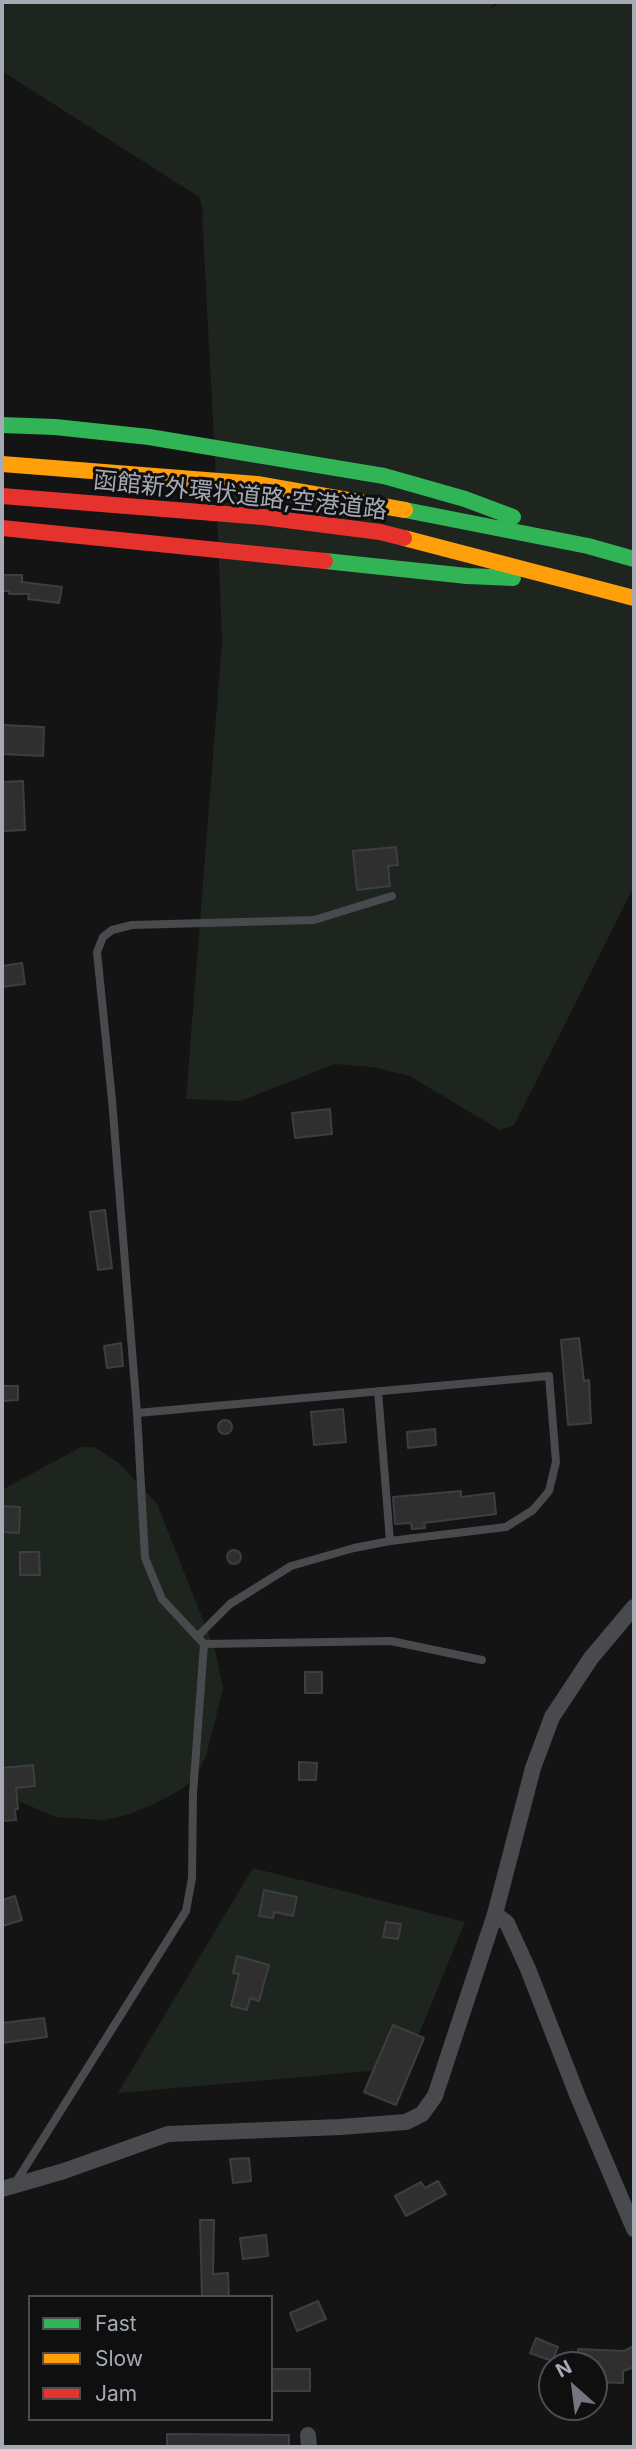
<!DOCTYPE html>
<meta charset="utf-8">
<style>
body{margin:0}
#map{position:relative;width:636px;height:2449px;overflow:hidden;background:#141415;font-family:Inter,sans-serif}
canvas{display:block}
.frame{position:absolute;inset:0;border:4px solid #a6aab5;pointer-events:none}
.legend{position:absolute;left:28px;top:2295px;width:245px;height:126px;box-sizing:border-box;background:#0f0f10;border:2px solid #4b4d52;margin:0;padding:9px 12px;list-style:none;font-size:21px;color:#a6aab5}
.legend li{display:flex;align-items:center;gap:14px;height:35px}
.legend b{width:35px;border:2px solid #4b4d52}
.north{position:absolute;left:538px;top:2351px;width:70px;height:70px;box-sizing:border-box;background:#0f0f10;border:2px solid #4b4d52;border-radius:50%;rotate:332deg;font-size:19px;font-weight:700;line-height:28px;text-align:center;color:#a6aab5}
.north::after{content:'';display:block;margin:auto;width:24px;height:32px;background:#73767d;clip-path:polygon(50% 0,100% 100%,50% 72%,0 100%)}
</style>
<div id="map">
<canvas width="636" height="2449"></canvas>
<div class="frame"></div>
<ul class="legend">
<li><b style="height:9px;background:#30b455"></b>Fast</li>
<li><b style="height:9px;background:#ff9f0a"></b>Slow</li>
<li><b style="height:9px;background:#e5322d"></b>Jam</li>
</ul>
<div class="north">N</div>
</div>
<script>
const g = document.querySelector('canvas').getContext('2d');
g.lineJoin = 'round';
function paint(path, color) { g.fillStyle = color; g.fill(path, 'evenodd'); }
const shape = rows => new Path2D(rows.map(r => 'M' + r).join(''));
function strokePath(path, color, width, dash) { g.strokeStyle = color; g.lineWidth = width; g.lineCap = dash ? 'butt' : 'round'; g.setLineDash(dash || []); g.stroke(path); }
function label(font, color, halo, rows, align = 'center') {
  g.font = font + ' Inter,"Noto Sans JP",sans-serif'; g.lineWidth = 6; g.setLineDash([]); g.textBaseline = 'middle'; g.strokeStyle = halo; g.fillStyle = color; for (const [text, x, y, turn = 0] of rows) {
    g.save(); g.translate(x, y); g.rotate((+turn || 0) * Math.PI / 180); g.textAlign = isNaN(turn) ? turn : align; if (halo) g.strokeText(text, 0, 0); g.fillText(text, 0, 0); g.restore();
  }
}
paint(shape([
 [2,2,496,2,488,11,500,2,634,2,634,886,514,1125,500,1130,410,1076,372,1067,335,1064,240,1101,186,1099,222,642,215,457,202,214,204,212,199,197,2,71],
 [81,1447,94,1447,119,1463,157,1504,215,1650,223,1689,206,1756,195,1778,182,1789,154,1804,127,1815,104,1820,56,1817,14,1799,2,1776,2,1490],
 [253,1868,465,1922,405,2068,118,2093]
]), '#1e251f');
const building = shape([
 [2,575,22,575,22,582,62,587,59,603,28,599,29,594,9,594,9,591,2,591,2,575],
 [2,725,44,727,43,756,2,754,2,725],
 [23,781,25,830,3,831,2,782,23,781],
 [396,847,398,865,388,866,390,886,357,890,353,851,396,847],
 [22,963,25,984,2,987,2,966,22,963],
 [330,1109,332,1134,295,1138,292,1113,330,1109],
 [105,1210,112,1268,98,1270,90,1212,105,1210],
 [579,1338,584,1381,589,1380,591,1423,568,1425,561,1340,579,1338],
 [121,1343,123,1366,107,1368,104,1346,121,1343],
 [2,1386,18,1386,18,1400,2,1401,2,1386],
 [343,1409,346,1442,314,1445,311,1412,343,1409],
 '218 1427a7 7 0 1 1 14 0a7 7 0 1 1-14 0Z',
 [435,1429,436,1445,408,1448,407,1432,435,1429],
 [461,1491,461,1497,494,1493,496,1514,424,1523,425,1528,412,1529,411,1523,395,1524,393,1497,461,1491],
 [2,1506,20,1507,19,1533,2,1532,2,1506],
 '227 1557a7 7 0 1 1 14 0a7 7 0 1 1-14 0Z',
 [20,1552,39,1552,40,1575,20,1575,20,1552],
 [305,1672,322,1672,322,1693,305,1693,305,1672],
 [299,1762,317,1763,316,1780,299,1780,299,1762],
 [33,1765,35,1786,16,1788,18,1809,15,1809,16,1820,2,1821,2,1768,33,1765],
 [264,1890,297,1897,293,1916,274,1912,273,1918,259,1916,264,1890],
 [15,1896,22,1920,2,1926,2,1900,15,1896],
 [386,1922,401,1924,398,1939,383,1937,386,1922],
 [237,1956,269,1965,259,2001,250,1998,247,2010,231,2006,239,1974,233,1973,237,1956],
 [44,2018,47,2037,2,2043,2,2023,44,2018],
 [393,2025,424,2038,396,2105,364,2092,393,2025],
 [249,2158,251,2181,233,2183,230,2159,249,2158],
 [438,2181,446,2194,406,2216,395,2196,421,2182,425,2188,438,2181],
 [200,2220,214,2220,213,2274,228,2273,229,2297,202,2297,200,2220],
 [266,2235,268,2256,243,2259,240,2238,266,2235],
 [318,2301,326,2319,297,2331,290,2313,318,2301],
 [536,2338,558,2347,552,2361,530,2353,536,2338],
 [634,2346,634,2367,623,2371,623,2383,594,2382,594,2365,577,2365,578,2349,624,2351,634,2346],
 [271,2369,310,2369,310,2391,271,2391,271,2369],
 [167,2434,289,2435,289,2447,167,2447,167,2434]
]);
paint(building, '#2f2f30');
strokePath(building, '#3d3e41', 2);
strokePath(shape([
 [378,1391,390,1541],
 [137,1413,549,1376,556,1462,549,1491,533,1510,506,1527,390,1541,354,1548,291,1566,230,1604,197,1637],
 [204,1644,162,1599,145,1558,137,1413,112,1100,97,952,103,937,112,930,132,925,314,920,392,896],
 [14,2185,186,1911,192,1878,193,1794,204,1644,391,1641,482,1660]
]), '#494a4d', 8);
strokePath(shape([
 [495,1914,507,1923,528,1969,578,2097,634,2229],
 [2,2189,64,2171,168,2134,340,2127,406,2122,422,2114,435,2096,495,1914,533,1768,552,1717,591,1658,634,1607],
 [308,2435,309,2447]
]), '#494a4d', 16);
strokePath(shape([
 [2,425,55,427,149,437,384,476,465,499,513,517],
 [405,510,588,546,634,559],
 [325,561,467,576,513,578]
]), '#30b455', 16);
strokePath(shape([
 [2,464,257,484,405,510],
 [404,538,634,598]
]), '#ff9f0a', 16);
strokePath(shape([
 [2,496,263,517,380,532,404,538],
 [2,528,325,561]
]), '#e5322d', 16);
label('24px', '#a6aab5', '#0f0f10', [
 ["函館新外環状道路;空港道路",240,496,6]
]);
</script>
